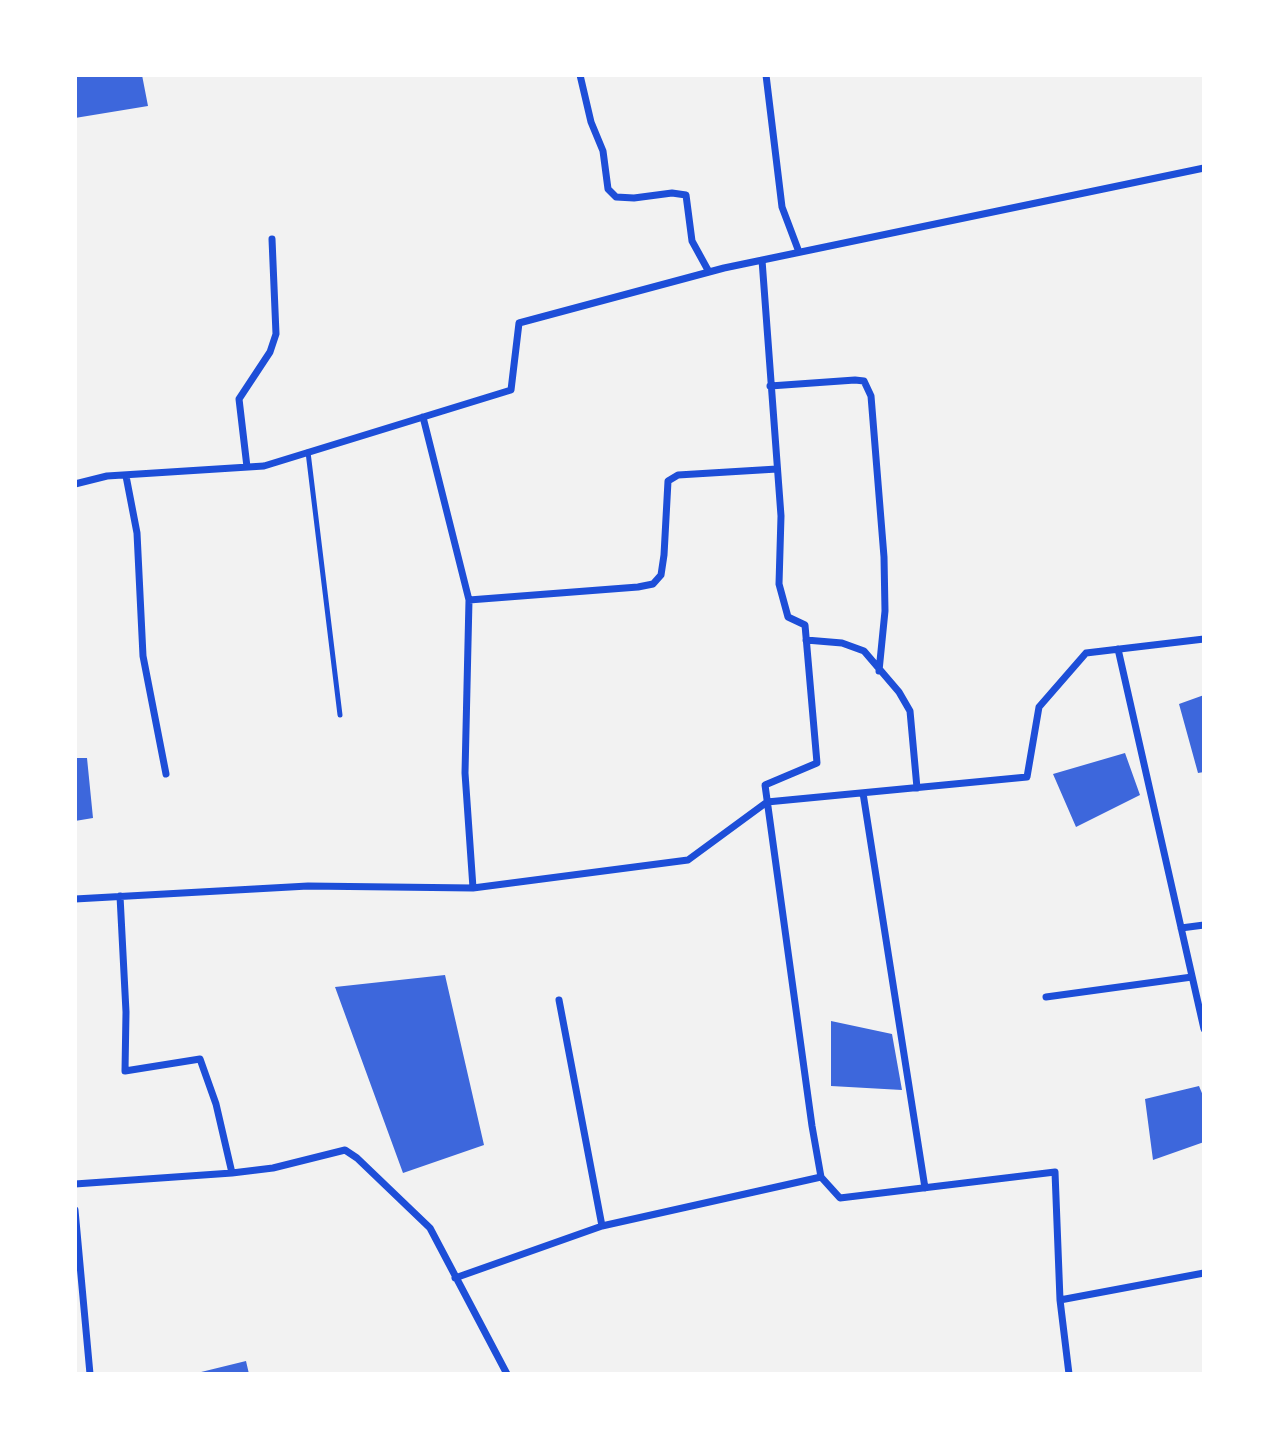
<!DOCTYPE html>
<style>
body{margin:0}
#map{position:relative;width:1279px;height:1449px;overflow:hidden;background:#f2f2f2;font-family:"Work Sans",sans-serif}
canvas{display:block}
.frame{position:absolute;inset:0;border:77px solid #fff;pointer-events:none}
</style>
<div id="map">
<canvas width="1279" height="1449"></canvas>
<div class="frame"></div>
</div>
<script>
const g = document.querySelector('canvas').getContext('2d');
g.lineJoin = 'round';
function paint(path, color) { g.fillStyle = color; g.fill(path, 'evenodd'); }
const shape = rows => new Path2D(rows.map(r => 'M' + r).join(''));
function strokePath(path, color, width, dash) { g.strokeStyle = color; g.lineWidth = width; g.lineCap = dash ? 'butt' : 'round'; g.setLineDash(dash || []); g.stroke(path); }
paint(shape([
 [75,75,142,75,148,106,75,118],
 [1204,695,1204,772,1198,773,1179,704],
 [1125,753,1140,795,1076,827,1053,774],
 [75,758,87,758,93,818,75,821],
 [445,975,484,1145,403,1173,335,987],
 [831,1021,892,1034,902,1090,831,1086],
 [1199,1086,1204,1098,1204,1142,1153,1160,1145,1099],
 [246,1361,249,1374,197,1374,197,1373]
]), '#3d67dc');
strokePath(shape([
 [308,452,340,715]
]), '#1d4ed8', 5);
strokePath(shape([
 [580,75,591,122,603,151,608,189,616,197,634,198,672,193,686,195,692,241,709,272],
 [766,75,782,207,799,252],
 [762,260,781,516,779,584,788,617,805,625,817,763,765,785,812,1126,821,1177],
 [770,386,855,380,864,381,871,396,884,557,885,611,879,671],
 [423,417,469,600,465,773,473,888,688,860,767,802,1027,777,1039,707,1086,653,1204,639],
 [247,467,239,399,270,352,276,334,272,239],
 [126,476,137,533,143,656,166,774],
 [75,484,107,476,264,466,511,390,519,323,724,268,1204,168],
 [469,600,638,587,653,584,661,575,664,555,668,481,678,475,777,469],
 [806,640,842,643,864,651,899,692,910,711,917,788],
 [1118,649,1204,1029],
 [863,793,925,1188],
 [120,896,126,1012,125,1071,200,1059,216,1104,232,1173,273,1168,345,1150,357,1158,430,1228,507,1374],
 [75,899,308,886,473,888],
 [1181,928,1204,925],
 [1046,997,1192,977],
 [559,1000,602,1226],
 [75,1184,232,1173],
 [75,1210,90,1374],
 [455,1278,602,1226,821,1177,840,1198,1055,1172,1060,1300,1204,1273],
 [1060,1300,1069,1374]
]), '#1d4ed8', 7);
</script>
